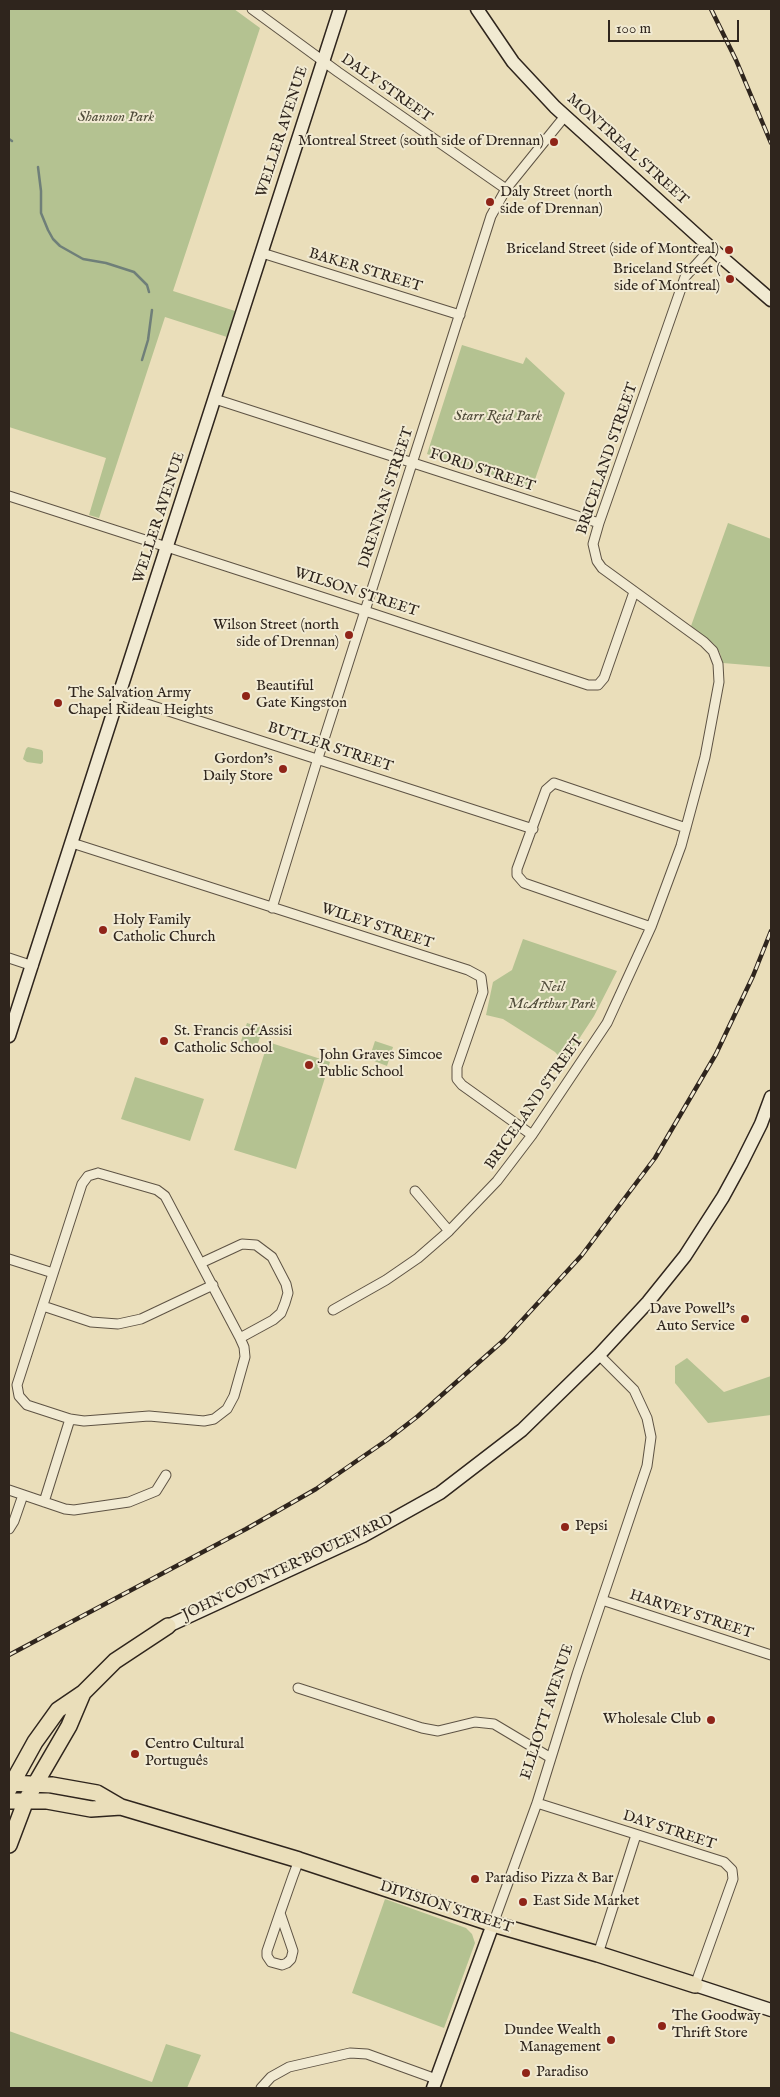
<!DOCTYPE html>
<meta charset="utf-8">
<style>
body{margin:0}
#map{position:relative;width:780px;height:2097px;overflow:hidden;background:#eadeba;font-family:"IM FELL English",serif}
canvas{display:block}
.frame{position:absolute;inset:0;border:10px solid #2f251d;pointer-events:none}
.scale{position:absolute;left:608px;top:20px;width:131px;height:22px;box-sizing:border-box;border:2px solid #2f251d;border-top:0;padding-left:6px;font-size:15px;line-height:18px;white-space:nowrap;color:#2f251d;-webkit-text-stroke:4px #f1ead2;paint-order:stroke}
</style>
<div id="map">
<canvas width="780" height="2097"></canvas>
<div class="frame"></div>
<div class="scale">100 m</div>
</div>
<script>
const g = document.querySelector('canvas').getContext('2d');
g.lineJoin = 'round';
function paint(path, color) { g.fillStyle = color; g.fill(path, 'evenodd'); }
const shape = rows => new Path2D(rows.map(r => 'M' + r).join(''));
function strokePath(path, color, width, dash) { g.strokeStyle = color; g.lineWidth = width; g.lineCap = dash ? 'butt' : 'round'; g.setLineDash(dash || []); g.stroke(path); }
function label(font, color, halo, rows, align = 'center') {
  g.font = font + ' "IM FELL English",serif'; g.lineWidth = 4; g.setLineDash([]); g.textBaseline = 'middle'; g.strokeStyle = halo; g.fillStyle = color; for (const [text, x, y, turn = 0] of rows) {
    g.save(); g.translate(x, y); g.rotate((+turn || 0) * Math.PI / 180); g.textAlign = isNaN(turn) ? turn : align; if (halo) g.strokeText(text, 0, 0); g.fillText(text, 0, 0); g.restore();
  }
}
paint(shape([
 [9,9,234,9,260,28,173,291,235,311,227,337,165,317,99,518,89,515,106,458,9,427],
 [462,345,523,364,526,357,565,393,532,488,427,454],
 [728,523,771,539,771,667,723,663,720,653,714,644,691,626],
 [28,747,42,750,43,752,43,762,41,764,27,762,23,759,26,749],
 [523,939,617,971,594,1016,564,1062,555,1052,503,1019,486,1015,493,982,512,970],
 [247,1023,263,1028,257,1046,253,1047,241,1041],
 [375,1041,393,1047,387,1066,369,1059],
 [268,1042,330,1062,296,1169,234,1150],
 [135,1077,204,1099,190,1141,121,1119],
 [687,1358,724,1392,771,1376,771,1415,708,1423,675,1383,675,1366],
 [385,1899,466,1928,472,1934,475,1943,444,2028,352,1993],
 [9,2031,152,2082,166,2044,201,2055,187,2088,9,2088]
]), '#b4c291');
strokePath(shape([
 [9,139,12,141],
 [38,167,41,191,41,213,48,230,53,239,60,246,83,259,106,263,134,272,147,285,149,292],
 [142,360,148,340,152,310]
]), '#6f7f79', 2.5);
const street = shape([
 [252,9,338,72,506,189],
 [262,253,460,315],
 [215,399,599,523],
 [9,496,365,611,588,685,598,685,604,678,634,592],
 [119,695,533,829],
 [72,843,468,970,481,977,483,992,457,1067,457,1079,462,1085,532,1135],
 [272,908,318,758,491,216,506,189,565,116],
 [651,927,524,883,517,875,517,869,546,790,554,783,686,828],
 [9,958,33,966],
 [98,1173,157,1190,165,1196,240,1338,244,1347,245,1357,234,1396,227,1409,214,1419,204,1421,149,1416,84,1421,70,1419,27,1405,19,1396,17,1385,82,1184,88,1176,98,1173],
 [415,1191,449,1231],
 [9,1259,53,1273],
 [201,1263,242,1244,256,1245,272,1257,286,1284,288,1293,285,1303,281,1313,273,1320,240,1338],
 [43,1306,91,1322,118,1324,141,1319,213,1285],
 [333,1310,386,1280,418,1258,449,1231,497,1181,532,1135,607,1023,651,927,681,846,705,757,719,682,718,664,713,651,704,642,602,568,597,561,593,544,599,523,685,277,711,248],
 [9,1490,65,1509,74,1510,129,1502,156,1491,166,1475],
 [44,1502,70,1419],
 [9,1529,14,1521,23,1495],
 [602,1600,771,1655],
 [298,1688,422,1728,438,1731,475,1722,494,1724,551,1758],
 [537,1803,724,1862,732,1870,733,1879,695,1985],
 [280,1913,293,1951,291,1959,287,1963,282,1965,271,1962,267,1956,267,1951,280,1913,293,1876,299,1860],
 [493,1924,537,1803,577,1674,647,1466,651,1437,647,1418,634,1390,599,1355],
 [598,1954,636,1835],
 [261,2088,271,2077,289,2067,350,2053,367,2054,436,2079]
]);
const secondary = shape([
 [477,9,513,62,555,107,711,248,771,300],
 [9,1036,340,9],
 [168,1626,363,1536,440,1493,522,1430,599,1355,648,1302,685,1256,723,1197,741,1164,761,1124,771,1097],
 [695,1985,771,2010],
 [433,2088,493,1924]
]);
const primary = shape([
 [9,1783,52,1785,97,1793,121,1807,299,1860,493,1924,598,1954,695,1985],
 [9,1789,35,1742,58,1710,83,1693,115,1661,168,1626],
 [9,1801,47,1801,91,1809,121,1807],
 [9,1845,26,1800,69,1726,83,1693]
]);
strokePath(street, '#5e5344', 11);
strokePath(secondary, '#2f251d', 15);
strokePath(primary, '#2f251d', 18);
strokePath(street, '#f1ead2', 9);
strokePath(secondary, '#f1ead2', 12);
strokePath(primary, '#eadeba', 15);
const rail = shape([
 [711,9,736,60,771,143],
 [9,1655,246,1529,316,1489,387,1440,418,1416,504,1340,582,1255,655,1158,716,1054,753,976,771,931]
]);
strokePath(rail, '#2f251d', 4.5);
strokePath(rail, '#f1ead2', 2.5, [8]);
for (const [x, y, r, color] of [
 [554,142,5,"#8f2418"],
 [490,202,5,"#8f2418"],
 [729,250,5,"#8f2418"],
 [730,279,5,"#8f2418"],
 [349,635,5,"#8f2418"],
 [246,696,5,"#8f2418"],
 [58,703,5,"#8f2418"],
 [283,769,5,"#8f2418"],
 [103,930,5,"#8f2418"],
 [164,1041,5,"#8f2418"],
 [309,1065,5,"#8f2418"],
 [745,1319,5,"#8f2418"],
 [565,1527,5,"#8f2418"],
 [711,1720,5,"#8f2418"],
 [135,1754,5,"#8f2418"],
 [475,1879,5,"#8f2418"],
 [523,1902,5,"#8f2418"],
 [662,2026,5,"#8f2418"],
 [611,2040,5,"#8f2418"],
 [526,2073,5,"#8f2418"]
]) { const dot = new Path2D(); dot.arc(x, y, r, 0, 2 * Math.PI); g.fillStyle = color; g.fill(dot); strokePath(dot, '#f1ead2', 2); }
label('15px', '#2f251d', '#f1ead2', [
 ["DALY STREET",386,89,35],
 ["WELLER AVENUE",283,132,-72],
 ["MONTREAL STREET",627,150,42],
 ["BAKER STREET",365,271,17],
 ["BRICELAND STREET",608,459,-71],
 ["FORD STREET",482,471,18],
 ["DRENNAN STREET",387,498,-72],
 ["WELLER AVENUE",160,518,-72],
 ["WILSON STREET",356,593,18],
 ["BUTLER STREET",330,748,18],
 ["WILEY STREET",377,927,18],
 ["BRICELAND STREET",535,1103,-55],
 ["JOHN COUNTER BOULEVARD",288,1568,-25],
 ["HARVEY STREET",691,1615,18],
 ["ELLIOTT AVENUE",548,1712,-72],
 ["DAY STREET",669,1831,18],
 ["DIVISION STREET",446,1908,18]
]);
label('italic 15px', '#504c3a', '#f1ead2', [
 ["Shannon Park",116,118],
 ["Starr Reid Park",498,417],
 ["Neil",552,988],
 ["McArthur Park",552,1005]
]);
label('15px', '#2f251d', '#f1ead2', [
 ["Montreal Street (south side of Drennan)",544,142,"right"],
 ["Daly Street (north",500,193],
 ["side of Drennan)",500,210],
 ["Briceland Street (side of Montreal)",719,250,"right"],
 ["Briceland Street (",720,270,"right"],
 ["side of Montreal)",720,287,"right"],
 ["Wilson Street (north",339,626,"right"],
 ["side of Drennan)",339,643,"right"],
 ["Beautiful",256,687],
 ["Gate Kingston",256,704],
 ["The Salvation Army",68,694],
 ["Chapel Rideau Heights",68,711],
 ["Gordon's",273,760,"right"],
 ["Daily Store",273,777,"right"],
 ["Holy Family",113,921],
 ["Catholic Church",113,938],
 ["St. Francis of Assisi",174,1032],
 ["Catholic School",174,1049],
 ["John Graves Simcoe",319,1056],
 ["Public School",319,1073],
 ["Dave Powell's",735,1310,"right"],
 ["Auto Service",735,1327,"right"],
 ["Pepsi",575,1527],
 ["Wholesale Club",701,1720,"right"],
 ["Centro Cultural",145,1745],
 ["Português",145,1762],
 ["Paradiso Pizza & Bar",485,1879],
 ["East Side Market",533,1902],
 ["The Goodway",672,2017],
 ["Thrift Store",672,2034],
 ["Dundee Wealth",601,2031,"right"],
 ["Management",601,2048,"right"],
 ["Paradiso",536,2073]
], 'left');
</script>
